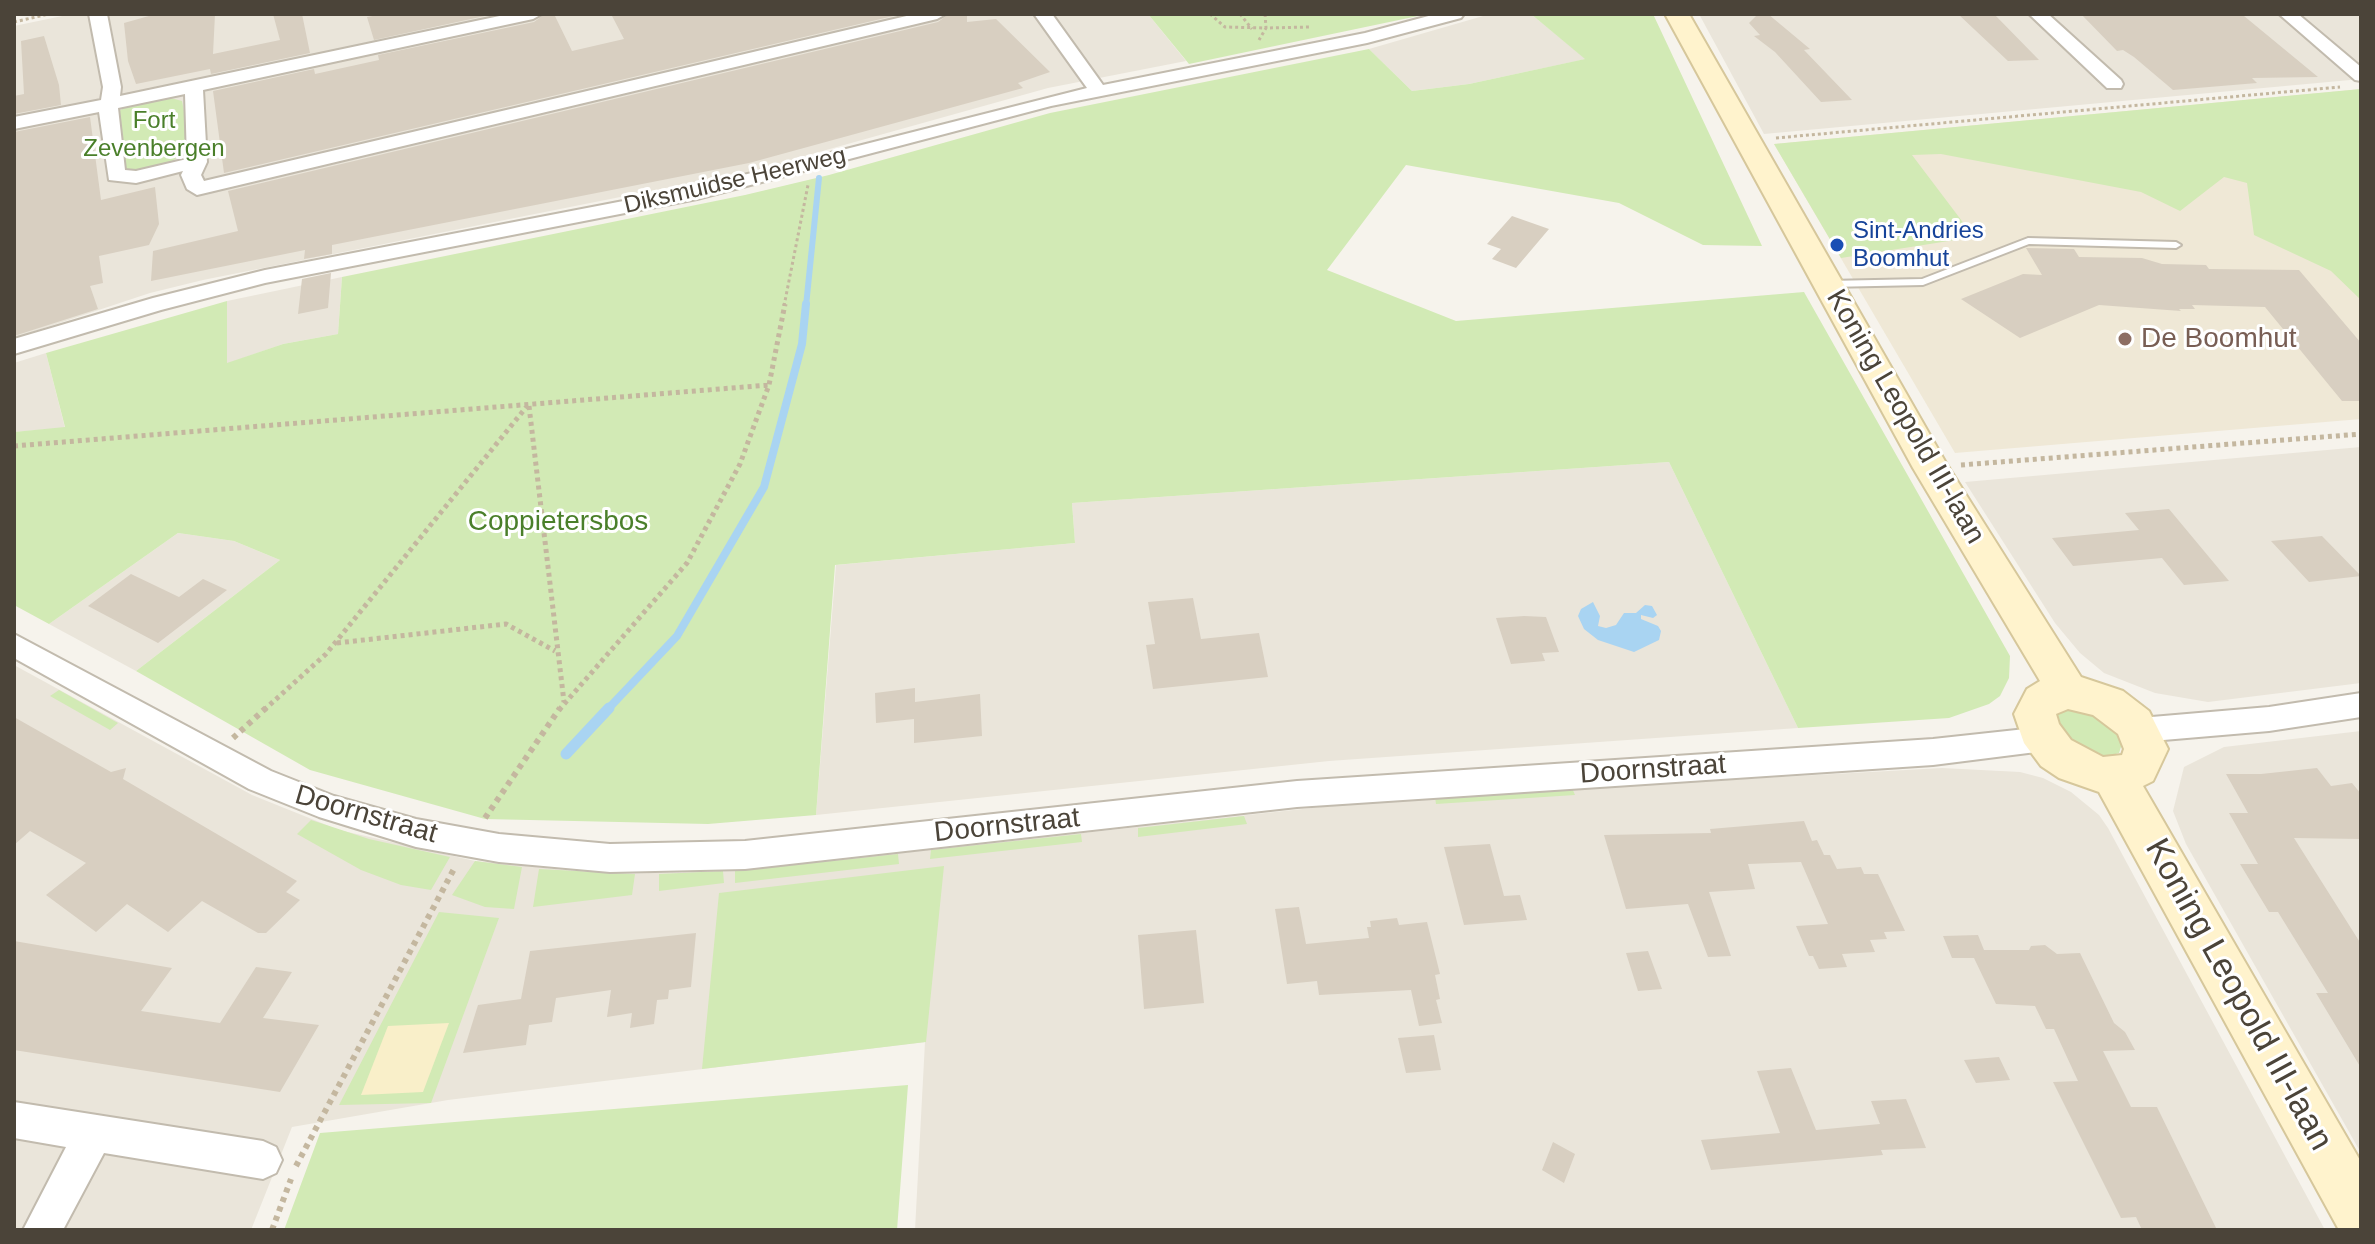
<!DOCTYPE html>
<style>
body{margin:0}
#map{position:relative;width:2375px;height:1244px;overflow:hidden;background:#f6f3ec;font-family:Arial,sans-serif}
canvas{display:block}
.frame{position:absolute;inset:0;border:16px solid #4b4439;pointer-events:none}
</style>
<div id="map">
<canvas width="2375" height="1244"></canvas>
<div class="frame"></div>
</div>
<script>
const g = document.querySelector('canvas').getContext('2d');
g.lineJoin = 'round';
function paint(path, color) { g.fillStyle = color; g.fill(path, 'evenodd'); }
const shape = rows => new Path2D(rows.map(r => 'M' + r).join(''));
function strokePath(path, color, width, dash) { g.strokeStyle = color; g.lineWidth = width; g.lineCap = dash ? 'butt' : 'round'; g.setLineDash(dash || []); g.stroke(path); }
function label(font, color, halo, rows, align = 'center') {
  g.font = font + ' Arial,sans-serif'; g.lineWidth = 6; g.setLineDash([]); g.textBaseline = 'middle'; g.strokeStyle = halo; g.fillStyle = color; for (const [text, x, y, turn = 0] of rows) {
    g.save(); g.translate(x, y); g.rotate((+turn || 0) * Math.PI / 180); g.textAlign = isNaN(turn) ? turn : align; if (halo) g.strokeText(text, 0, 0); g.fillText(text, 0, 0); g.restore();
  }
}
paint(shape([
 [72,14,1148,14,1186,61,1048,88,751,171,203,280,150,293,14,338,14,26],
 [1490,14,1531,14,1586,59,1469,84,1412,91,1369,49],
 [1699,14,2361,14,2361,79,1764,134],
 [342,277,338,334,283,344,226,364,227,301],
 [46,353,65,428,14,432,14,363],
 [2361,447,2361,683,2208,702,2155,693,2104,673,2080,653,2055,623,1965,482],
 [1669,462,1798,728,1329,761,816,815,836,565,1075,543,1072,503],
 [178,533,234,541,280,560,136,671,49,624],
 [14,665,252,795,339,830,475,861,607,874,735,871,1321,807,1493,793,1942,768,2020,772,2043,778,2071,792,2099,815,2108,828,2325,1230,915,1230,925,1042,448,1100,292,1127,251,1230,14,1230],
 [2361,731,2361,1153,2186,844,2173,811,2184,767,2224,747]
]), '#eae5da');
paint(shape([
 [2361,89,2361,419,1955,453,1774,144]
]), '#efe8d6');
paint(shape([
 [1148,14,1416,14,1418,16,1189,64],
 [1531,14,1653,14,1762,246,1703,245,1619,203,1406,165,1327,270,1456,321,1804,292,2010,656,2009,678,2000,696,1989,704,1949,718,1798,728,1669,462,1072,503,1075,543,835,565,816,815,708,824,485,819,310,770,136,671,280,560,234,541,178,533,49,624,14,605,14,432,65,427,46,353,227,301,227,363,283,344,338,334,342,277,745,195,829,175,1050,113,1369,49,1412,91,1469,84,1585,59],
 [2361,89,2361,300,2331,271,2254,235,2247,183,2224,177,2180,211,2141,192,1941,154,1912,155,1974,237,1841,258,1774,144],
 [167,97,182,101,191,146,169,164,145,172,130,172,124,167,119,111,126,107],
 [59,690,118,723,110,730,50,696],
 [2072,707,2106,717,2123,741,2119,753,2103,758,2083,754,2055,722,2057,715],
 [1572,788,1575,795,1436,804,1435,797],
 [1244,816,1247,824,1138,837,1138,828],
 [311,820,369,839,450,857,431,890,401,885,361,870,297,834],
 [1081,834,1082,842,930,859,931,850],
 [898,854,899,864,735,883,735,871],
 [475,861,522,867,514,909,485,907,452,895],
 [944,866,926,1042,702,1069,719,893],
 [539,869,635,874,632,895,533,907],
 [723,871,724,883,659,891,659,874],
 [439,912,499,918,431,1103,339,1105],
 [908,1085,897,1230,284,1230,320,1133]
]), '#d2eab5');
paint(shape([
 [449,1023,423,1092,361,1095,388,1026]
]), '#f9efc9');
paint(shape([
 [1593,602,1600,616,1598,626,1606,628,1616,625,1624,613,1636,613,1645,605,1652,606,1657,615,1653,618,1641,615,1641,619,1658,626,1661,631,1659,640,1634,652,1598,640,1584,629,1578,616,1581,609]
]), '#a9d4f2');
strokePath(shape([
 [806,306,819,178]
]), '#a9d4f2', 6);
strokePath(shape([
 [607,710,677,636,764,487,802,344,806,304]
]), '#a9d4f2', 8);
strokePath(shape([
 [566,754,609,708]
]), '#a9d4f2', 11);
paint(shape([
 [156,14,215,14,213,54,280,40,273,14,302,14,310,53,211,74,210,69,136,84,128,61,124,23],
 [384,14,494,14,374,40,367,17],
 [545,14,554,14,572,51,624,39,611,14,902,14,224,173,213,91,314,69,315,74,379,60,378,55,534,22],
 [949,14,967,14,967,22,996,19,1050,72,1018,83,1023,88,749,163,332,245,332,254,304,259,305,250,151,281,153,251,238,231,228,191,938,22],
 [1758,14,1768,14,1810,49,1804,50,1852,100,1821,102,1775,52,1754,36,1760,35,1749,23],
 [1958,14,1994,14,2039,60,2008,61],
 [2081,14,2244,16,2318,77,2252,78,2257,83,2173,90,2134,57,2123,50,2117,51],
 [44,36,59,85,61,105,14,114,14,96,24,94,21,41],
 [90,117,101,200,155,187,159,224,149,245,99,256,103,283,90,286,98,309,14,336,14,132],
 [1512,216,1549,229,1516,268,1492,259,1501,249,1487,244],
 [2026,248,2074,249,2079,257,2142,258,2162,264,2206,265,2209,269,2299,270,2361,343,2361,401,2342,401,2265,307,2192,305,2195,309,2179,309,2181,311,2099,305,2020,338,1961,299,2023,274,2042,275],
 [331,273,328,308,298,314,302,279],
 [2169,509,2229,581,2184,585,2162,558,2073,566,2052,538,2139,530,2125,513],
 [2322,536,2361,576,2309,582,2271,541],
 [131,574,179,597,203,579,227,590,158,643,88,606],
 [1193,598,1201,639,1259,633,1268,677,1153,689,1146,645,1155,644,1148,602],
 [1524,616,1546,617,1559,652,1542,653,1545,661,1511,664,1496,618],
 [915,688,915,702,980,694,982,736,914,743,914,719,876,723,875,693],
 [14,717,111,772,126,768,123,779,297,881,286,892,300,900,266,933,258,933,202,901,168,932,127,904,96,932,46,895,86,863,30,831,14,845],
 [2317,768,2331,786,2352,783,2361,794,2361,839,2294,838,2361,944,2361,1068,2316,993,2328,993,2278,912,2269,912,2240,864,2258,864,2229,813,2248,813,2226,774,2261,774],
 [1804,821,1812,841,1817,840,1824,855,1830,855,1837,869,1861,867,1864,874,1878,874,1905,931,1884,932,1887,939,1870,940,1875,952,1842,954,1847,967,1819,969,1813,956,1809,956,1796,926,1828,924,1801,862,1748,864,1755,889,1709,892,1731,956,1708,957,1688,904,1626,909,1604,835,1711,833,1710,829],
 [1490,844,1504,896,1520,895,1527,920,1464,925,1444,847],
 [1299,907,1306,944,1369,938,1367,927,1371,927,1370,921,1397,918,1399,925,1427,922,1440,974,1435,975,1440,999,1436,1000,1442,1023,1419,1026,1411,990,1319,995,1317,981,1287,984,1275,909],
 [1196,930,1204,1003,1144,1009,1138,935],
 [696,933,691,987,669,990,668,999,657,1000,654,1024,630,1028,632,1013,607,1017,611,990,556,998,552,1022,529,1025,526,1045,463,1053,478,1005,521,999,530,951],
 [1978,935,1984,950,2029,950,2031,946,2045,945,2057,954,2080,953,2114,1023,2125,1032,2135,1050,2103,1051,2131,1107,2157,1107,2217,1230,2142,1230,2136,1217,2121,1218,2053,1082,2078,1081,2054,1029,2046,1029,2035,1006,1996,1004,1974,958,1952,958,1943,936],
 [14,941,172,968,141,1011,220,1023,256,967,292,972,263,1018,319,1025,280,1092,14,1050],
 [1648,951,1662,989,1638,991,1626,953],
 [1434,1035,1441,1070,1406,1073,1398,1038],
 [1999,1057,2010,1080,1976,1083,1964,1060],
 [1791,1068,1816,1130,1880,1124,1871,1101,1906,1099,1926,1148,1881,1150,1883,1155,1711,1170,1701,1140,1780,1133,1757,1071],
 [1553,1142,1575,1154,1564,1183,1542,1170]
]), '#d8cfc1');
const lane = shape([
 [2028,238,2176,242,2181,245,2176,248,2029,244,1923,285,1828,287,1823,284,1828,281,1922,279,2028,238]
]);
const street = shape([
 [89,14,107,14,121,87,120,96,509,14,542,14,533,19,203,90,207,162,201,175,204,181,915,14,946,14,937,19,197,195,187,189,181,175,183,171,136,183,109,180,99,112,14,129,14,117,101,100,103,87,89,14],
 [185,94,187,159,136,171,125,170,118,108,185,94],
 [1034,14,1052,14,1103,85,1365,33,1436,14,1464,14,1461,18,1367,43,1051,106,697,199,265,283,161,310,14,354,14,339,153,298,265,270,696,187,1087,88,1034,14],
 [2029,14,2048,14,2121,80,2123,84,2121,88,2107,88,2029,14],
 [2279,14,2298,14,2361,67,2361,81,2355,80,2279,14],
 [14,634,271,771,334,796,416,819,499,834,610,844,745,841,1297,781,1933,739,2044,727,2055,730,2059,739,2055,748,2044,751,1933,765,1297,807,745,869,610,872,499,862,416,847,319,817,249,789,14,658,14,634],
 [2361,693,2361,717,2269,731,2140,742,2129,739,2125,730,2129,721,2140,718,2269,707,2361,693],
 [14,1102,263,1141,276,1147,282,1160,276,1173,263,1179,104,1153,63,1230,23,1230,66,1147,14,1138,14,1102]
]);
const secondary = shape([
 [1665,14,1689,14,1946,463,2081,677,2123,691,2149,711,2168,749,2153,781,2143,786,2361,1162,2361,1230,2339,1230,2099,792,2059,778,2041,766,2024,743,2014,714,2027,689,2040,681,1913,468,1665,14],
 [2068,709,2093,715,2118,734,2124,749,2122,755,2103,757,2071,740,2059,724,2056,714,2068,709]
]);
strokePath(lane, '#c2bbae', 4);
strokePath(street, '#c2bbae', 4);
strokePath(secondary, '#d6c79b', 4);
strokePath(shape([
 [1210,14,1225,27,1266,28,1259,40],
 [1240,14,1252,29],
 [1265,14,1266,28,1309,27],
 [14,22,49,14],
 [1776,138,2340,87],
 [784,306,808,185]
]), '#c4b79f', 3, [3, 3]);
strokePath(shape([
 [529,406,564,702],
 [14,446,769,385],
 [1961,465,2361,434],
 [337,643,506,624,555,651],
 [264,710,326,654,528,405],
 [559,710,687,563,740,464,769,385,785,304]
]), '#c4b79f', 5, [4, 4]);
strokePath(shape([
 [233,738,266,708],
 [485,818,560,708],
 [296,1166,455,867],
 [272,1230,291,1179]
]), '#c4b79f', 6, [5, 5]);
paint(lane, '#fff');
paint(street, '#fff');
paint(secondary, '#fff3cd');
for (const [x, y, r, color] of [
 [1837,245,8,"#1a4fb4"],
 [2125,339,8,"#8d6e63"]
]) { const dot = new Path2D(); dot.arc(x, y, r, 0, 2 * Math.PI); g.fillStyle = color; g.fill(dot); strokePath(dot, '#fff', 3); }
label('24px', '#4a7f2a', '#fff', [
 ["Fort",154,121],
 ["Zevenbergen",154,149]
]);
label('24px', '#4b4439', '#fff', [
 ["Diksmuidse Heerweg",735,181,-13]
]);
label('24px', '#164399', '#fff', [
 ["Sint-Andries",1853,231],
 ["Boomhut",1853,259]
], 'left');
label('28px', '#785e54', '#fff', [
 ["De Boomhut",2141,339]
], 'left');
label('28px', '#4b4439', '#fff', [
 ["Koning Leopold III-laan",1905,417,60],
 ["Doornstraat",1653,770,-4],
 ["Doornstraat",366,815,16],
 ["Doornstraat",1007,826,-6]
]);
label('28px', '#4a7f2a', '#fff', [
 ["Coppietersbos",558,522]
]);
label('34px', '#4b4439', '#fff', [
 ["Koning Leopold III-laan",2238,995,61]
]);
</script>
